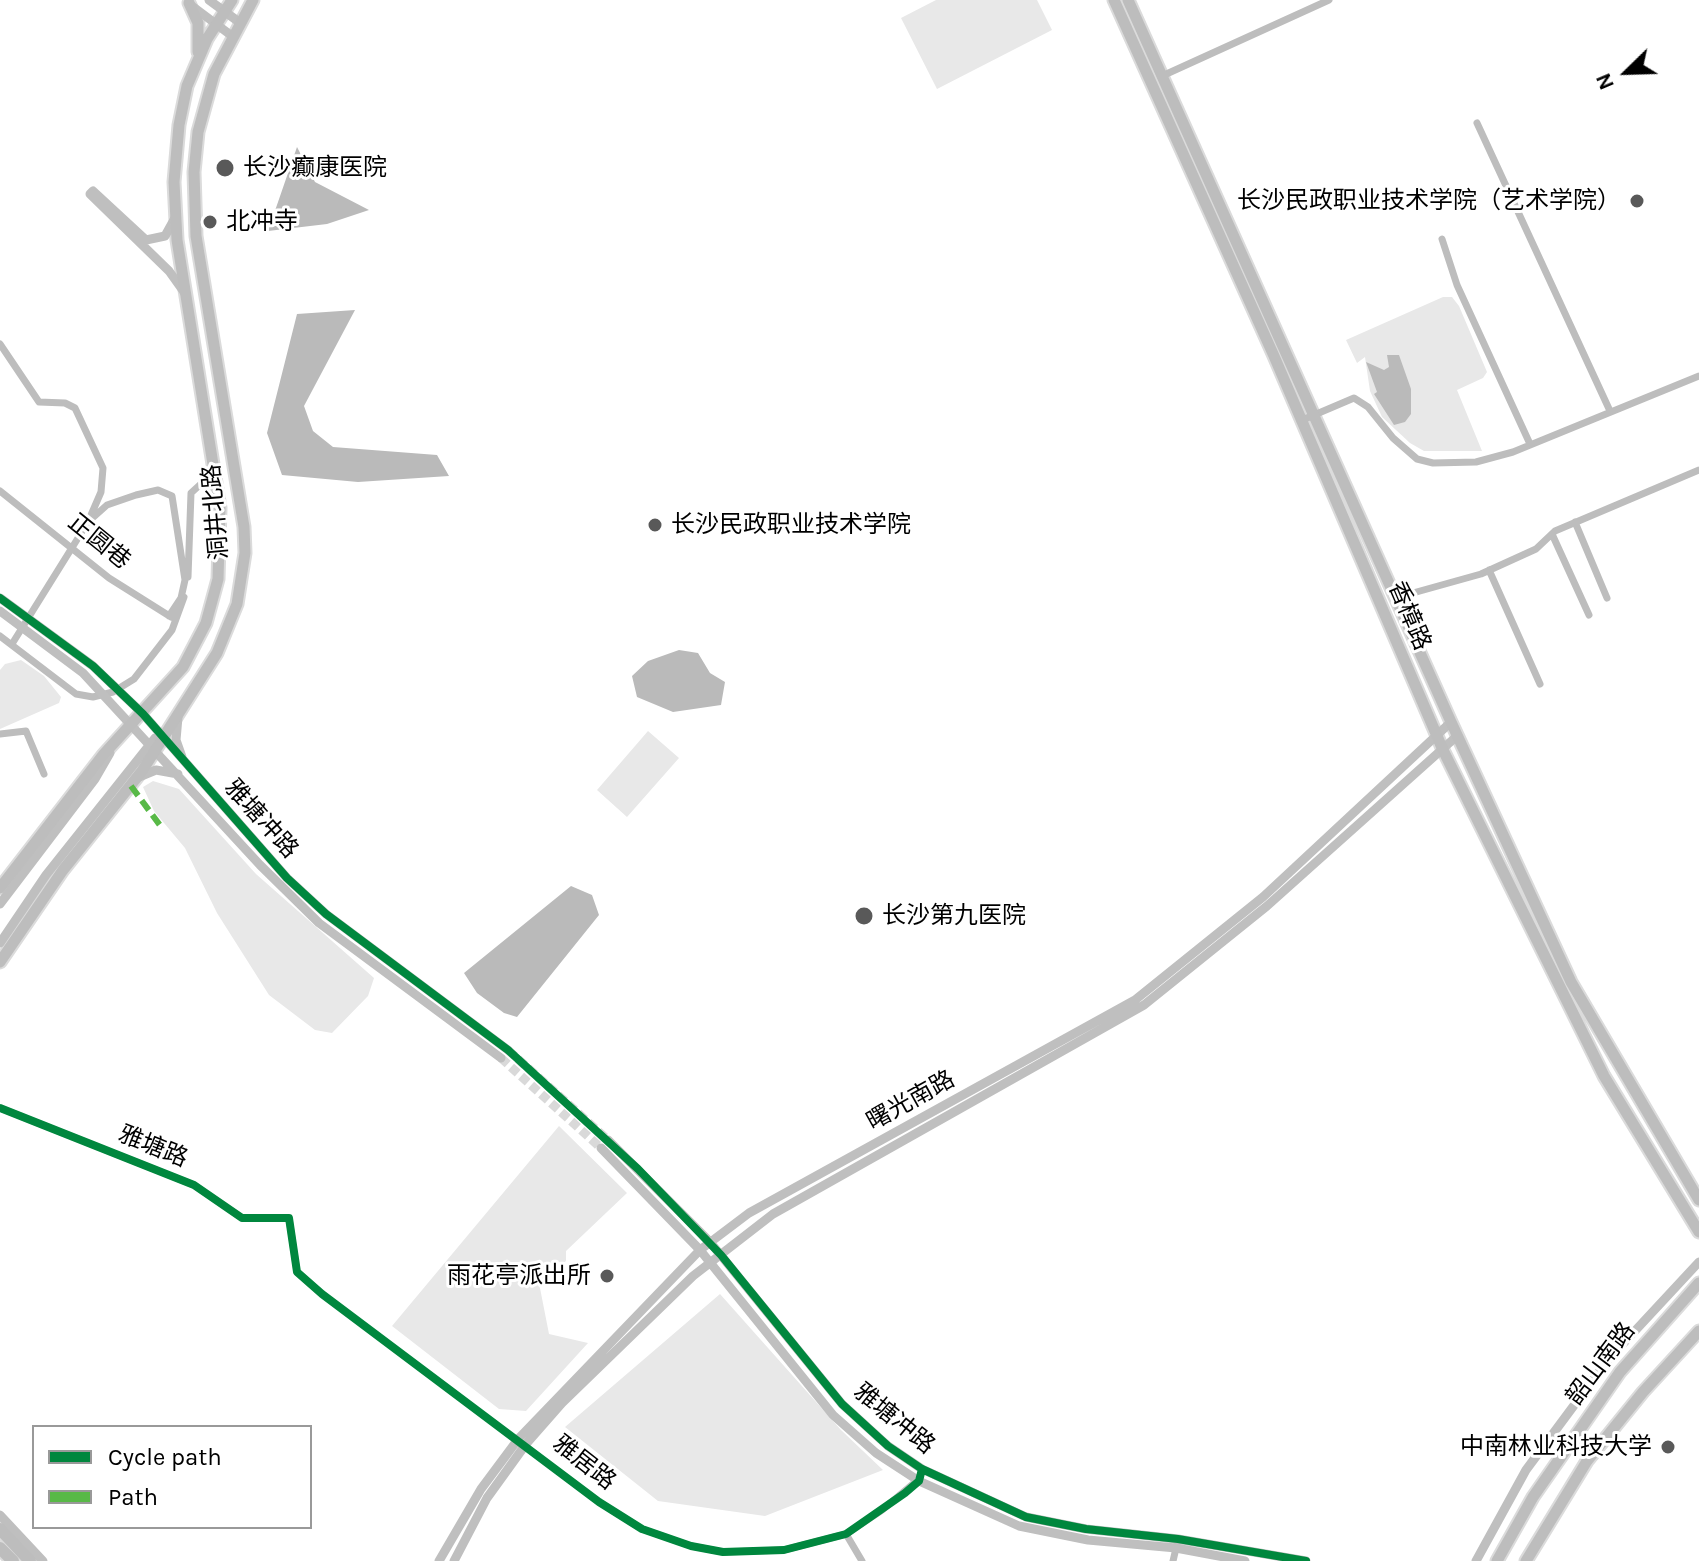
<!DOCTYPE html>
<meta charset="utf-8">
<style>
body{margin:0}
#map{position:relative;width:1699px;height:1561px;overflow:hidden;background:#fff;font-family:Karla,sans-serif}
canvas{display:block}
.legend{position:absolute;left:32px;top:1425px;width:280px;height:104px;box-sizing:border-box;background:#fff;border:2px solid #999;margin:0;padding:10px 14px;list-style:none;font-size:24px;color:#000}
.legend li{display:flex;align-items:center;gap:16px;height:40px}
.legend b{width:40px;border:2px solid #999}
.north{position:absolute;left:1587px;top:32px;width:80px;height:80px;-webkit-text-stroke:6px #fff;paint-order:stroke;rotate:247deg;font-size:22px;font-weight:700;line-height:32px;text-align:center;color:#000}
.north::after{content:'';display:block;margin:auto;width:28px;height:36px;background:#000;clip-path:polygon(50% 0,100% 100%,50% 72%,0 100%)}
</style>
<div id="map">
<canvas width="1699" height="1561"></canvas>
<ul class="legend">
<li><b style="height:10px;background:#00873e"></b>Cycle path</li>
<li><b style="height:10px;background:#58b947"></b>Path</li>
</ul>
<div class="north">N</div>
</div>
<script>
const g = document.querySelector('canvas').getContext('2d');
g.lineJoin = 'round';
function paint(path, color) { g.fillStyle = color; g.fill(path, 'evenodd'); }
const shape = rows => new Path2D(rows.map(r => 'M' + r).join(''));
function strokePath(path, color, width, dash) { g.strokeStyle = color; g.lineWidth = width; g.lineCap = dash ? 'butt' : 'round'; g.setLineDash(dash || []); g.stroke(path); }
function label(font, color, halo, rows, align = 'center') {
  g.font = font + ' Karla,"Noto Sans SC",sans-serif'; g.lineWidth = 6; g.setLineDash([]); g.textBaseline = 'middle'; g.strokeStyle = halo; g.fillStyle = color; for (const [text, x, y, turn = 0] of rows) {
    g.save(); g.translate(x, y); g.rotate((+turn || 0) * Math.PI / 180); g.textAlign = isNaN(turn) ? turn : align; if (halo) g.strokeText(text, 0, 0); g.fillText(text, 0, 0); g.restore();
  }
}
paint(shape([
 [936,0,1037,0,1052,30,937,89,901,18],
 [1443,297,1452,297,1459,306,1487,372,1483,378,1457,390,1482,451,1424,451,1410,443,1382,417,1370,391,1365,357,1357,363,1346,340],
 [21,660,44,676,61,697,59,703,0,729,0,670,5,664],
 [648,731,679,758,627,817,597,790],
 [153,781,179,789,256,874,374,978,368,996,332,1033,315,1030,269,995,217,913,185,848,154,811,143,787],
 [559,1126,627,1193,566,1251,566,1261,539,1283,549,1334,588,1343,526,1411,499,1409,392,1326],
 [720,1294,841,1430,883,1470,765,1516,658,1501,565,1427]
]), '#e8e8e8');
paint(shape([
 [297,147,315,182,369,210,327,224,268,231],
 [355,310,304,406,313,431,333,447,437,455,449,476,358,482,282,475,267,433,297,314],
 [1387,355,1399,355,1411,389,1411,414,1405,422,1394,425,1374,394,1377,392,1366,362,1384,370,1389,367],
 [679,650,698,653,710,673,725,682,721,705,673,712,637,697,632,676,648,661],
 [571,886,592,895,599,915,517,1017,504,1013,477,993,464,973]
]), '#bababa');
strokePath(shape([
 [508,1050,608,1140],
 [501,1058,601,1148]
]), '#d9d9d9', 9, [9, 4.5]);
const primary = shape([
 [1114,0,1274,356,1443,750,1604,1076,1699,1232],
 [1128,0,1451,722,1571,982,1699,1200],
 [189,3,198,23,198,52],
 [0,888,103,755,183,667,206,623,218,579,220,508,177,240,174,182,179,125,187,86,207,39,232,0],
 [0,962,63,870,142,771,217,653,237,604,245,553,244,527,196,236,194,172,198,132,214,74,253,0],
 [1497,1561,1533,1497,1620,1372,1699,1283],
 [1526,1561,1587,1461,1643,1392,1699,1331]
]);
const highway = shape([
 [0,1529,30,1561],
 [0,1548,13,1561]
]);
strokePath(primary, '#dbdbdb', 15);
strokePath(highway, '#dbdbdb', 16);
strokePath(shape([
 [1162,76,1329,0],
 [1477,123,1610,411],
 [1442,239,1457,285,1530,444],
 [0,344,39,402,65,403,75,408,103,468,101,492,88,522,107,505,136,495,158,490,172,496,185,580,181,598,169,616],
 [1300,421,1354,398,1368,407,1393,438,1417,459,1433,463,1476,462,1513,452,1699,376],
 [0,491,109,578,171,617],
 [1575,522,1607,598],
 [1552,534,1589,615],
 [1489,570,1540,684],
 [188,577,191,493,215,471],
 [1395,598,1481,574,1536,549,1555,531,1699,470],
 [0,636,76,694,93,697,113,692,134,679,172,630,184,597],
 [12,644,88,522],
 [0,734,26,731,44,774],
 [0,1108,194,1185,242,1218,289,1218,297,1272,322,1294,599,1502,642,1529,691,1546,723,1552,784,1550,846,1534,882,1510,919,1479],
 [846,1534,862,1561],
 [1173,1561,1177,1544]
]), '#bdbdbd', 7);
strokePath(shape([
 [209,0,239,22],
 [192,6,232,36],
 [175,218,165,236,146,240,93,191,90,194,169,271,184,292],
 [0,598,93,666,143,714,287,878,326,914,508,1050],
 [0,611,83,673,260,865,319,923,501,1058],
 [178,717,176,740,182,757],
 [139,777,156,770,178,774],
 [0,904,95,779,110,753],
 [0,943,46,875,155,738],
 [608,1140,710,1242,842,1404,888,1446,922,1469,1026,1517,1086,1529,1178,1539,1306,1561],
 [601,1148,700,1250,833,1415,876,1453,919,1481,1019,1526,1088,1540,1176,1548,1245,1561],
 [0,1515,43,1561],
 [439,1561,481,1489,519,1438,700,1250,749,1213,1135,1000,1263,897,1451,722],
 [454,1561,487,1498,526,1444,562,1403,693,1276,773,1214,1144,1005,1267,906,1457,736],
 [1476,1561,1526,1470,1607,1361,1699,1262]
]), '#bfbfbf', 9);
strokePath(primary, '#bdbdbd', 11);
strokePath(highway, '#bdbdbd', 12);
strokePath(shape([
 [131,786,162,828]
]), '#58b947', 6, [12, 6]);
strokePath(shape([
 [0,598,93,666,143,714,287,878,326,914,508,1050,638,1169,721,1255,842,1404,888,1446,922,1469,1026,1517,1086,1529,1178,1539,1306,1561],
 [0,1108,194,1185,242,1218,289,1218,297,1272,322,1294,599,1502,642,1529,691,1546,723,1552,784,1550,846,1534,905,1493,919,1481,922,1469]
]), '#00873e', 8);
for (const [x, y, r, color] of [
 [225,168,10,"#595959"],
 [1637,201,8,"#595959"],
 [210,222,8,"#595959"],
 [655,525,8,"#595959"],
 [864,916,10,"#595959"],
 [607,1276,8,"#595959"],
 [1668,1447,8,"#595959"]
]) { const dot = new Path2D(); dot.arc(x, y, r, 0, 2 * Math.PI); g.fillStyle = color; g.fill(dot); strokePath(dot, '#fff', 3); }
label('24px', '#000', '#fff', [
 ["长沙癫康医院",243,168],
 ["长沙民政职业技术学院（艺术学院）",1621,201,"right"],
 ["北冲寺",226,222],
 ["长沙民政职业技术学院",671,525],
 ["长沙第九医院",882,916],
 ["雨花亭派出所",591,1276,"right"],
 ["中南林业科技大学",1652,1447,"right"]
], 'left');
label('24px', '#000', '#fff', [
 ["洞井北路",216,512,-95],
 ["正圆巷",99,542,39],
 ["香樟路",1409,616,67],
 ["雅塘冲路",261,819,48],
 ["曙光南路",911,1101,-29],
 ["雅塘路",153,1147,22],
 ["韶山南路",1601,1364,-53],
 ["雅塘冲路",894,1419,39],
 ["雅居路",584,1463,38]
]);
</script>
